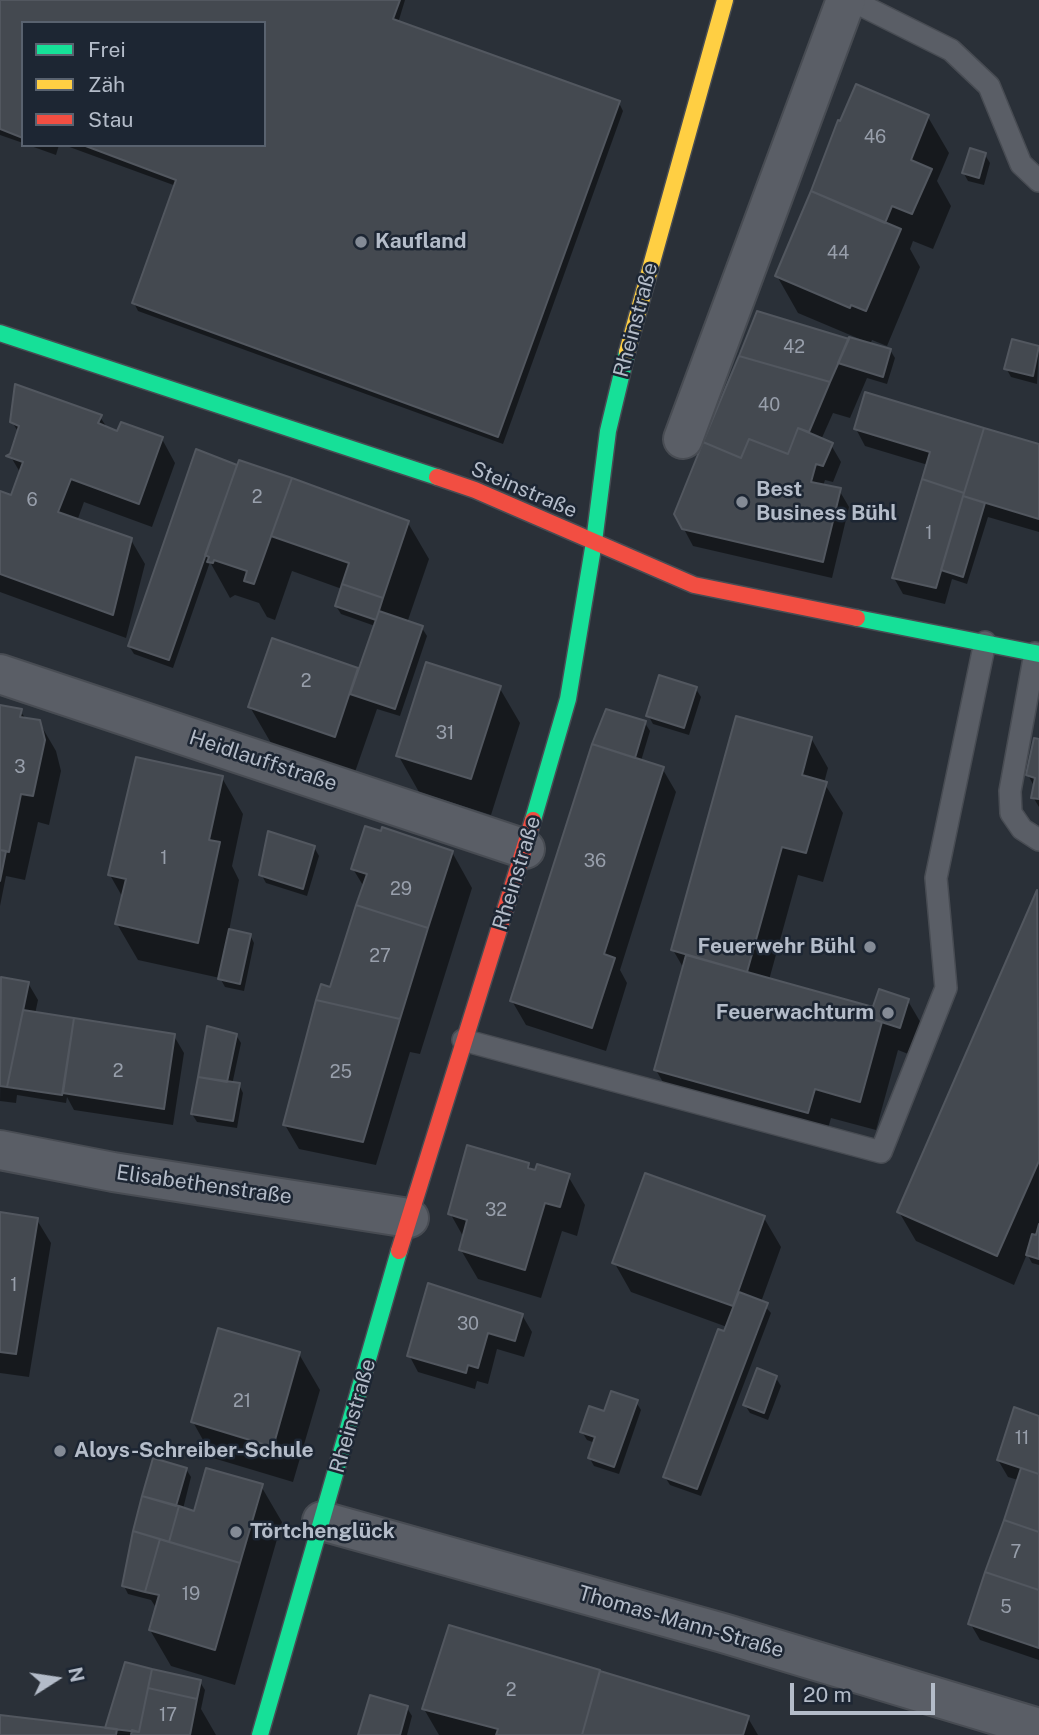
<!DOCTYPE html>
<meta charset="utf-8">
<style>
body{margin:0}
#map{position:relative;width:1039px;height:1735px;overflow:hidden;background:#2a3038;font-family:"Public Sans",sans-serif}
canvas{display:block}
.legend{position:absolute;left:21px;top:21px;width:245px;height:126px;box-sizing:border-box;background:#1d2633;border:2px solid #59626f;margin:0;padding:9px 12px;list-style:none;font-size:21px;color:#b4bcc9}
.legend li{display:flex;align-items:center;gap:14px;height:35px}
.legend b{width:35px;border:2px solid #59626f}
.north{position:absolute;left:21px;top:1644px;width:70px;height:70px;-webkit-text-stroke:5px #1d2633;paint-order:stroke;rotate:78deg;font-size:19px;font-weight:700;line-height:28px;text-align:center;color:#b4bcc9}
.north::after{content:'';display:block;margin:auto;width:24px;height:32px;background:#b4bcc9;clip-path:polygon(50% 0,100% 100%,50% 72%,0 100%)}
.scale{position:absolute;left:790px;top:1683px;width:145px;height:32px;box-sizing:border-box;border:4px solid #b4bcc9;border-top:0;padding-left:9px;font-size:21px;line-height:24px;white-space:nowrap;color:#b4bcc9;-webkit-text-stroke:5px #1d2633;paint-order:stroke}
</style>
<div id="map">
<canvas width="1039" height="1735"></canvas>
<ul class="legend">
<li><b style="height:9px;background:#16e098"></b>Frei</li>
<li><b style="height:9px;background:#ffcf43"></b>Zäh</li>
<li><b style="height:9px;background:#f24e42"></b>Stau</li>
</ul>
<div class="north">N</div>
<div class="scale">20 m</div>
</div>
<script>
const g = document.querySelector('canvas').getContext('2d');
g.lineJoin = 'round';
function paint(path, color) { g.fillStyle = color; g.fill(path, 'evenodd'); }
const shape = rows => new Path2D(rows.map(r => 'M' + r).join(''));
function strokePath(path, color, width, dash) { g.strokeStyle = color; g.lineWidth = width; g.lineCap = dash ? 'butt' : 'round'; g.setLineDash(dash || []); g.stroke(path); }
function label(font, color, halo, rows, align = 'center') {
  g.font = font + ' "Public Sans",sans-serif'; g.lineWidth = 5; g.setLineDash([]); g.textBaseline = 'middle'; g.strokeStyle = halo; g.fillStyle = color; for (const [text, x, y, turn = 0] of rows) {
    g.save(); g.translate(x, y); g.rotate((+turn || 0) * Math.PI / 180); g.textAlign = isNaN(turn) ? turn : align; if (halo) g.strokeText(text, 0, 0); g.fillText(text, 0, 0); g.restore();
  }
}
paint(shape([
 [0,0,405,0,398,23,619,103,623,111,503,444,138,311,134,303,176,186,64,145,264,145,264,23,23,23,23,143,0,135],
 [928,117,949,153,937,181,951,206,933,249,913,241,910,249,920,267,887,346,872,340,870,345,890,350,895,358,887,384,867,378,850,418,833,413,821,440,831,445,841,462,833,482,825,480,823,486,839,490,849,507,832,578,693,546,676,514,850,341,862,340,798,313,777,276,839,122],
 [28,145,59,145,56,155],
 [985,155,990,163,984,185,968,181,963,172],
 [1013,341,1039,347,1037,384,1011,377,1006,368],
 [100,417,108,429,118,433,162,439,175,463,152,527,84,502,77,521,131,540,145,564,126,638,0,592,0,493,12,498,21,474,11,457,19,433,12,422],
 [856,429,1039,446,1039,532,988,517,967,584,952,579,945,604,903,594,894,578,928,465,865,446],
 [235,466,237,470,408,523,429,559,407,623,422,628,427,636,400,716,377,709,355,772,271,743,250,707,357,670,359,673,375,626,341,614,336,606,342,589,292,571,275,620,267,617,259,603,235,595,230,598,210,562,173,668,134,654,129,646],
 [499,687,520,723,491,815,419,792,398,755],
 [696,689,701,697,689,735,653,724,648,715],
 [0,707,20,711,26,719,39,722,56,751,61,771,49,825,38,822,25,880,6,876,0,906],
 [645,723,650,731,641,761,662,768,676,792,620,970,627,983,606,1051,526,1025,512,1001],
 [811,738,828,768,824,783,843,813,823,882,798,875,769,980,874,1009,908,1001,925,1030,916,1057,898,1050,876,1130,831,1118,824,1142,673,1100,656,1070,684,969,673,950],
 [1039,740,1039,807,1033,797,1035,788,1028,775],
 [222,778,243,814,232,866,239,880,229,931,250,935,254,943,244,991,225,987,220,978,138,960,117,924,123,898,110,875],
 [314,847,319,856,307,896,266,883,261,874],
 [452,852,472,888,420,1054,410,1052,376,1165,299,1149,285,1125,364,887,353,869],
 [1038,892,1039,1265,1032,1263,1027,1254,1014,1285,916,1241,899,1212],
 [2,979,28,983,38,1000,35,1014,174,1036,184,1053,173,1125,74,1110,67,1097,66,1103,17,1095,16,1103,0,1101],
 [236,1035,241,1043,232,1085,239,1085,243,1093,237,1128,197,1122,192,1114],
 [528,1164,532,1171,568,1176,585,1205,577,1236,562,1231,541,1298,478,1279,461,1250,464,1238,450,1213],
 [0,1214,37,1220,51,1243,29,1377,0,1373],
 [764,1218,781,1247,761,1302,771,1313,701,1496,670,1485,665,1477,727,1327,631,1292,614,1262],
 [522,1315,532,1332,524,1357,497,1349,488,1384,477,1381,475,1389,418,1372,409,1355],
 [299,1354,320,1390,293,1482,213,1458,193,1422],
 [776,1378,781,1386,768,1420,750,1413,745,1405],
 [636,1402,641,1410,619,1474,594,1466,589,1457,595,1443,587,1440,582,1432,605,1413],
 [1039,1418,1039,1660,980,1640,970,1623,1018,1480,1008,1477,998,1460],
 [186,1469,191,1477,183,1509,195,1513,261,1486,282,1522,235,1685,171,1666,150,1630,157,1609,151,1600,128,1594,124,1586],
 [450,1627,748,1718,758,1735,439,1735,424,1709],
 [200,1682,205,1690,201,1709,216,1735,0,1735,0,1716,106,1729],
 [407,1708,412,1716,407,1735,360,1735]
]), '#0007');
const building = shape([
 [0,0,400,0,393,19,620,101,498,437,132,303,176,180,83,145,264,145,264,23,23,23,23,138,0,129,0,0],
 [856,84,929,115,911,160,932,169,912,214,892,206,885,223,811,191,838,120,840,121,856,84],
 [970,148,986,153,979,178,962,173,970,148],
 [811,191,901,229,866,311,851,305,850,308,775,276,811,191],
 [757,311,849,339,830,382,739,356,757,311],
 [849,337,891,349,883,377,838,363,849,337],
 [1012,339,1039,346,1033,376,1004,369,1012,339],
 [739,356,830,382,809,432,798,428,788,454,749,439,741,458,703,442,739,356],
 [15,384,102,415,98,423,117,431,121,422,163,437,139,504,71,479,58,512,132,538,113,615,0,574,0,491,11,495,23,462,6,456,10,454,19,426,10,422,15,384],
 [865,392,984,428,964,493,922,479,930,452,854,429,865,392],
 [798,428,833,443,823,466,816,464,811,482,841,488,823,562,682,529,674,514,703,442,741,458,749,439,788,454,798,428],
 [984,428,1039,444,1039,519,963,496,984,428],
 [196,449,237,465,169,660,128,646,196,449],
 [239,460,292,478,254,584,244,581,247,571,214,560,213,563,207,562,209,557,205,555,239,460],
 [292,478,409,521,383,598,342,584,349,563,271,536,292,478],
 [922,479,964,493,936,588,892,578,922,479],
 [963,496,985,503,963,577,941,570,963,496],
 [342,584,383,598,376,620,335,606,342,584],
 [379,611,423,626,395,709,350,694,379,611],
 [272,638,358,668,335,737,248,707,272,638],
 [426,662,501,686,471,779,396,756,426,662],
 [659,675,697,687,684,728,646,716,659,675],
 [0,705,22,709,20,717,40,720,45,740,33,796,21,794,9,852,0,850,0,705],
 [606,709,646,721,635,758,592,744,606,709],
 [736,716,812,737,802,775,827,782,806,853,782,847,747,972,671,950,736,716],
 [1034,738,1039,739,1039,799,1031,798,1035,778,1026,775,1034,738],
 [592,744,664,767,604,954,615,958,592,1028,510,1001,592,744],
 [136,757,223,776,209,840,220,842,198,943,115,924,126,879,108,875,136,757],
 [365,826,381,831,382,827,453,851,428,928,356,905,367,874,351,869,365,826],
 [268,831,315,846,303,889,259,875,268,831],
 [0,850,6,851,0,881,0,850],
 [1037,890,1039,1161,997,1256,897,1212,1037,890],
 [356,905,428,928,400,1019,316,1000,321,984,330,987,356,905],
 [229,929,251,934,240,984,218,979,229,929],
 [686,955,873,1007,869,1018,882,1022,860,1102,815,1089,808,1113,654,1070,686,955],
 [1,977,29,982,7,1087,0,1086,1,977],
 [879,989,909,999,900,1028,869,1018,879,989],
 [316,1000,400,1019,363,1142,283,1125,316,1000],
 [23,1010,74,1018,62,1095,7,1087,23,1010],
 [74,1018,175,1034,164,1109,63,1093,74,1018],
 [207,1026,237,1034,227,1082,198,1077,207,1026],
 [198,1077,240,1083,233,1121,191,1114,198,1077],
 [467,1145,529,1163,528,1168,535,1170,537,1164,570,1174,560,1207,545,1203,525,1270,459,1250,467,1220,448,1214,467,1145],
 [645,1173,765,1216,733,1306,612,1263,645,1173],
 [0,1212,38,1218,16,1354,0,1352,0,1212],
 [1039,1224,1039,1259,1026,1255,1032,1234,1036,1235,1039,1224],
 [428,1283,523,1314,515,1341,488,1333,478,1368,468,1365,466,1373,407,1356,428,1283],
 [739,1292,768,1303,697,1489,663,1477,718,1329,724,1331,739,1292],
 [218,1328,300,1352,273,1447,191,1422,218,1328],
 [757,1368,777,1376,764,1413,743,1405,757,1368],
 [611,1391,638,1400,614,1467,588,1458,595,1437,580,1432,589,1406,604,1411,611,1391],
 [1014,1407,1039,1416,1039,1474,997,1460,1014,1407],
 [153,1458,187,1468,176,1506,142,1496,153,1458],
 [206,1468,263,1484,240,1563,169,1542,179,1506,194,1511,206,1468],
 [1021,1468,1039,1474,1039,1532,1004,1520,1021,1468],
 [142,1496,179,1506,169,1542,133,1531,142,1496],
 [1004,1520,1039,1532,1039,1590,985,1572,1004,1520],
 [133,1531,160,1539,145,1592,122,1586,133,1531],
 [160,1539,240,1563,215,1650,149,1630,159,1595,145,1592,160,1539],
 [985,1572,1039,1590,1039,1648,968,1624,985,1572],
 [449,1625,600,1670,582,1735,496,1735,498,1729,422,1709,449,1625],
 [125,1662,152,1669,139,1732,105,1728,125,1662],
 [152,1669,201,1680,197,1699,148,1688,152,1669],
 [600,1671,749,1716,743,1735,582,1735,600,1671],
 [148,1688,197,1699,190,1735,131,1735,132,1730,139,1732,148,1688],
 [370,1695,408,1706,400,1735,358,1735,370,1695],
 [0,1715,117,1729,116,1735,0,1735,0,1715]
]);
paint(building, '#444950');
strokePath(building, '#52575f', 2);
const lane = shape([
 [851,0,951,50,989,86,1021,164,1039,181],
 [1035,653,1010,791,1011,813,1022,829,1039,840],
 [463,1040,881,1152,946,988,936,878,985,642]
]);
const street = shape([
 [683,439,846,0],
 [0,674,525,849],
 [0,1150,113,1172,409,1218],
 [322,1521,723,1633,1039,1728]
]);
const fast = shape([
 [0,333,437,477],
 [857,618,1039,654],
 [533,820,568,699,594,542,608,431,627,352],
 [260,1735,399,1251]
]);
const slow = shape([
 [627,352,725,0]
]);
const jam = shape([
 [437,477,475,490,694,585,857,618],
 [399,1251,533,820]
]);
strokePath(lane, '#484c53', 24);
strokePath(street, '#484c53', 42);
strokePath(fast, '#484c53', 19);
strokePath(slow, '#484c53', 19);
strokePath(jam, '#484c53', 19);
strokePath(lane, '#5a5e66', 21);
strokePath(street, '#5a5e66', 38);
strokePath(fast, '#16e098', 16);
strokePath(slow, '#ffcf43', 16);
strokePath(jam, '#f24e42', 16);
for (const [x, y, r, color] of [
 [361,242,7,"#848b96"],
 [742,502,7,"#848b96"],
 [870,947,7,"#848b96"],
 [888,1013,7,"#848b96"],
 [60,1451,7,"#848b96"],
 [236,1532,7,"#848b96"]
]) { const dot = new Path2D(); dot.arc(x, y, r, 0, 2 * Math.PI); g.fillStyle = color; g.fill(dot); strokePath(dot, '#1d2633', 2.5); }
label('18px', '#989fab', null, [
 ["46",875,137],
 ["44",838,253],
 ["42",794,347],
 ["40",769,405],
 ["2",257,497],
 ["6",32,500],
 ["1",929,533],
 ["2",306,681],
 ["31",445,733],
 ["3",20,767],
 ["1",164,858],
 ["36",595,861],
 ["29",401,889],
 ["27",380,956],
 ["2",118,1071],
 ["25",341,1072],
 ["32",496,1210],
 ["1",14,1285],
 ["30",468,1324],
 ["21",242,1401],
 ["11",1022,1438],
 ["7",1016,1552],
 ["19",191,1594],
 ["5",1006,1607],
 ["2",511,1690],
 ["17",168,1715]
]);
label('bold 21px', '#b4bcc9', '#1d2633', [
 ["Kaufland",375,242],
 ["Best",756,490],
 ["Business Bühl",756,514],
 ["Feuerwehr Bühl",856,947,"right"],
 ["Feuerwachturm",874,1013,"right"],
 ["Aloys-Schreiber-Schule",74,1451],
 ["Törtchenglück",250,1532]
], 'left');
label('21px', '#b4bcc9', '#1d2633', [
 ["Rheinstraße",636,320,-75],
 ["Steinstraße",524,490,23],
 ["Heidlauffstraße",263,761,18],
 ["Rheinstraße",517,873,-73],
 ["Elisabethenstraße",204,1185,8],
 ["Rheinstraße",353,1416,-74],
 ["Thomas-Mann-Straße",681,1622,16]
]);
</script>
